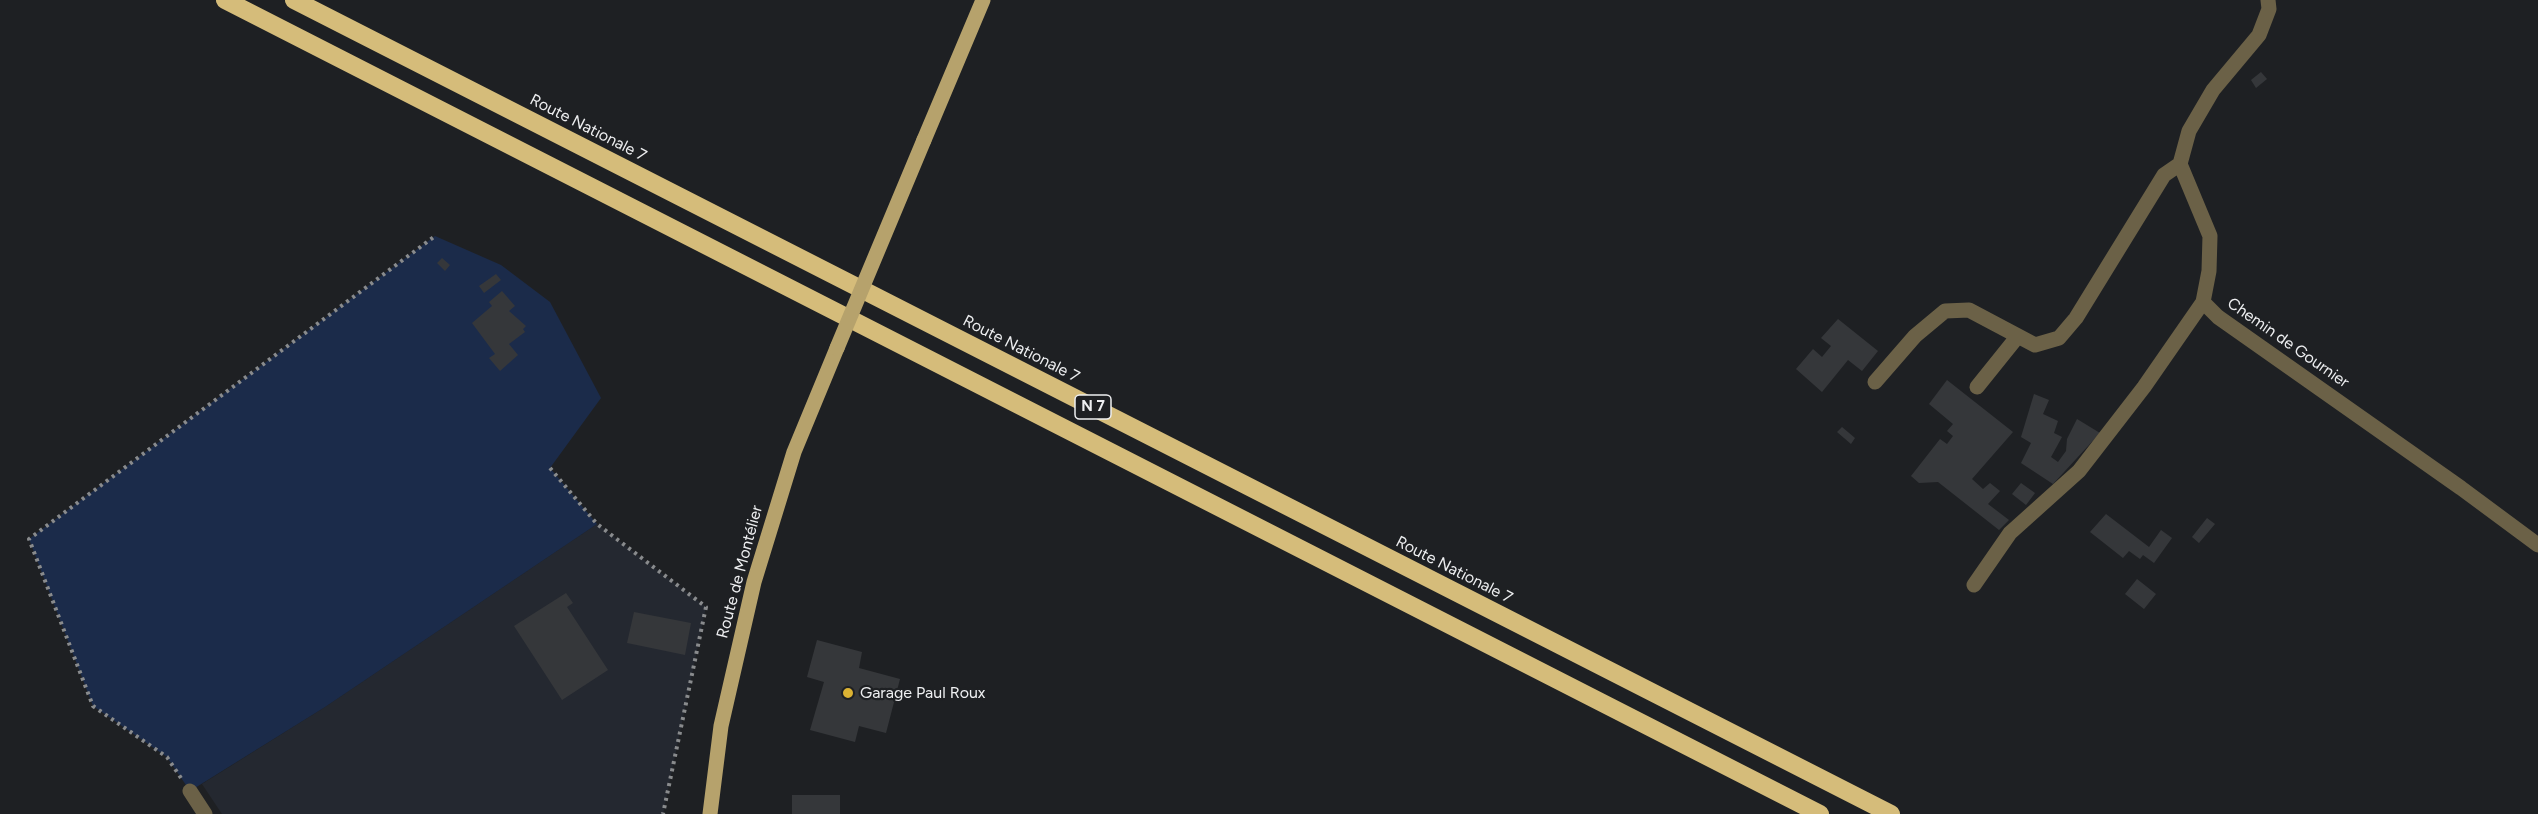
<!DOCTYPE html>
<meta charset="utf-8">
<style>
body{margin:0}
canvas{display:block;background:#1e2023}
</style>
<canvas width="2538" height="814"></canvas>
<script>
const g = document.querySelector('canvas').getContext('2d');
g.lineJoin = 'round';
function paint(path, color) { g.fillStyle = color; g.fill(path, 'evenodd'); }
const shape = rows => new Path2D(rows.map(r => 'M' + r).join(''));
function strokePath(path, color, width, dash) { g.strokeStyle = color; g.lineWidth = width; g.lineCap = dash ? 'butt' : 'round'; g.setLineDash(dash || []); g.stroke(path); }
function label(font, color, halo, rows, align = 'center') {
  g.font = font + ' Figtree,sans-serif'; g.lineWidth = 4.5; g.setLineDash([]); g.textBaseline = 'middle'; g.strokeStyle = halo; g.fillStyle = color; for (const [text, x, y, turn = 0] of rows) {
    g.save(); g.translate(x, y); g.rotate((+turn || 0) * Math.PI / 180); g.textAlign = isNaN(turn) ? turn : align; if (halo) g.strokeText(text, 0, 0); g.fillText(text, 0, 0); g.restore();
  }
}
paint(shape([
 [597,524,706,607,663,814,222,814,202,784,325,707]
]), '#242830');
paint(shape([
 [435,236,501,265,550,302,601,398,550,468,597,524,325,707,190,791,167,757,93,706,29,539]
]), '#1b2b4a');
paint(shape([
 [2261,72,2267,79,2256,88,2251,80],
 [442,258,450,265,445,271,437,263],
 [496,274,501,280,484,293,479,286],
 [502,291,515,306,509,311,526,326,523,329,525,332,509,344,518,355,500,371,489,358,495,354,472,323,492,306,489,302],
 [1838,319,1878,351,1862,371,1848,360,1822,392,1796,369,1813,349,1822,357,1831,346,1821,338],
 [1947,380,2013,432,1972,479,1983,489,1990,483,2000,491,1988,504,2009,520,1999,530,1938,482,1919,483,1911,476,1940,439,1947,444,1953,436,1947,431,1953,424,1929,404],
 [2034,394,2049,400,2043,414,2058,421,2054,433,2062,437,2051,457,2058,462,2066,451,2067,439,2077,419,2100,433,2053,484,2021,463,2031,443,2021,437],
 [1842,427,1855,438,1851,444,1837,432],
 [2021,483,2035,493,2026,505,2012,494],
 [2106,514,2149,547,2161,530,2172,538,2154,563,2143,555,2140,559,2129,551,2123,558,2090,532],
 [2207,518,2215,524,2199,543,2192,537],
 [2137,579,2156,594,2144,609,2125,594],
 [566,593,573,603,567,607,608,670,562,700,514,626],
 [634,612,691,623,685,655,627,643],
 [817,640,862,652,859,668,900,679,886,733,859,726,855,742,810,730,824,682,807,677],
 [792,795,840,795,840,814,792,814]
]), '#35373a');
strokePath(shape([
 [550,468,597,524,706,607,663,814],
 [181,778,167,757,93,706,29,539,435,236]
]), '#898b8d', 4, [3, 4.5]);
strokePath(shape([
 [2268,0,2269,9,2259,35,2213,90,2189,131,2180,164,2210,236,2209,271,2203,302,2218,317,2461,488,2538,545],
 [1875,382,1915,336,1945,311,1969,310,2035,345,2059,338,2076,318,2164,175,2180,164],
 [1977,387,2018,336],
 [1974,585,2010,533,2079,471,2144,387,2203,302],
 [190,791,205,814]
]), '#6b6147', 15);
strokePath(shape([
 [924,140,983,0],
 [710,814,721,726,754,582,794,452,837,348]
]), '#b6a26c', 15);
strokePath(shape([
 [225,0,1820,814],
 [294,0,1891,814]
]), '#d5bc7a', 18);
strokePath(shape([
 [837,348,924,140]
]), '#b6a26c', 15);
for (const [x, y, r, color] of [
 [848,693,6,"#dbb233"]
]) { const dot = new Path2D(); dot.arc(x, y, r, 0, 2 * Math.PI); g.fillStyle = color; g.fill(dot); strokePath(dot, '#1e2023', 2); }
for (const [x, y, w] of [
 [1093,407,36]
]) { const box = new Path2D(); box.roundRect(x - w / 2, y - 12, w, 24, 4.5); g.fillStyle = '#1e2023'; g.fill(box); strokePath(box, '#eeeff1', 1.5); }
label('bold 15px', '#eeeff1', null, [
 ["N 7",1093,407]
]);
label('16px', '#eeeff1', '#1e2023', [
 ["Route Nationale 7",588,128,27],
 ["Chemin de Gournier",2288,343,35],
 ["Route Nationale 7",1021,349,27],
 ["Route Nationale 7",1454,570,27],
 ["Route de Montélier",740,572,-75]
]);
label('16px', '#eeeff1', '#1e2023', [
 ["Garage Paul Roux",860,693]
], 'left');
</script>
